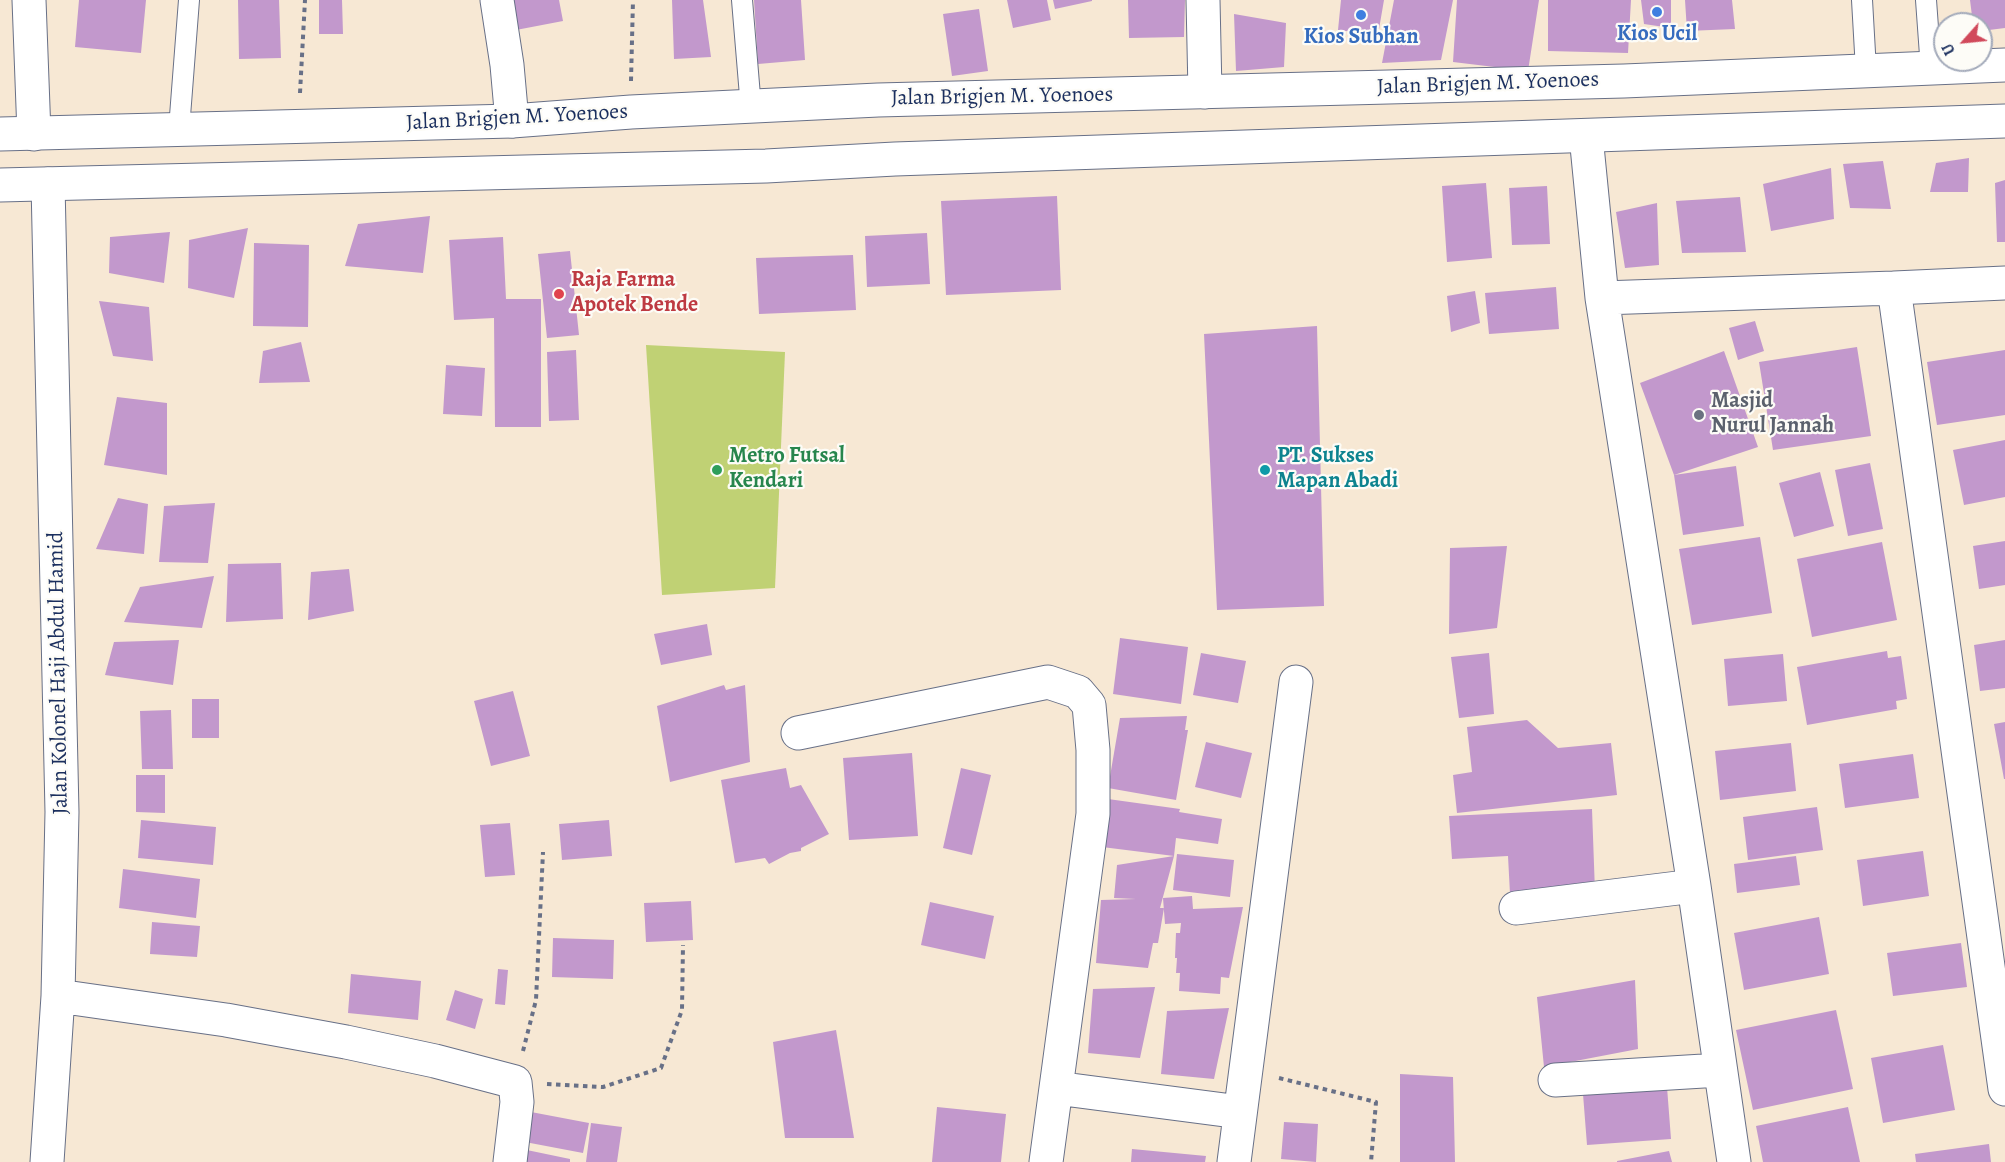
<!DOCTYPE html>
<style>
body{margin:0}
#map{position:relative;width:2005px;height:1162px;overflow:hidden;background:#f7e8d4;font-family:Alegreya,serif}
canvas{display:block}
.north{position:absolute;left:1933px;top:12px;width:60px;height:60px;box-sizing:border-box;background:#fdfcf7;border:2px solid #a3aaba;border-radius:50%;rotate:243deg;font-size:16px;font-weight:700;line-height:24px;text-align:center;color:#1b2f5e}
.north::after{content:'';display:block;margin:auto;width:21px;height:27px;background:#d1495b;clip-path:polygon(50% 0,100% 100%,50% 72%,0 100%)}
</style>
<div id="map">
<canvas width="2005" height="1162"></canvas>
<div class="north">U</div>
</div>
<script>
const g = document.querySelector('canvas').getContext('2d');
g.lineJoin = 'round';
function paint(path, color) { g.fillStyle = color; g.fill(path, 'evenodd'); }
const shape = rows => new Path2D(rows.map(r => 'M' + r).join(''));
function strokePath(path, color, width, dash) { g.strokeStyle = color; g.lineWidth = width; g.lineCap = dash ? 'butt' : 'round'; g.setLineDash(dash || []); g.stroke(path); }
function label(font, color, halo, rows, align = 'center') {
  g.font = font + ' Alegreya,serif'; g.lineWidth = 4.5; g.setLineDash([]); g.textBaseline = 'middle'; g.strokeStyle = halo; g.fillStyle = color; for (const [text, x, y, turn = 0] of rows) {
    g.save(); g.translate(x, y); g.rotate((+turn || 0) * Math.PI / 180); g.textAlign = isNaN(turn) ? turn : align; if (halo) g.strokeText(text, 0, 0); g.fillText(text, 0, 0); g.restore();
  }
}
paint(shape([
 [646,345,785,352,775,588,662,595]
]), '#c0d174');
paint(shape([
 [79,0,146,0,141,53,75,47],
 [238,0,279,0,281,58,239,59],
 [319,0,342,0,343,34,319,34],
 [510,0,559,0,563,21,516,30],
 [672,0,703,0,711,57,674,59],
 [754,0,801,0,805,60,758,64],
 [1007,0,1047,0,1051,20,1013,28],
 [1053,0,1092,0,1092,1,1055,9],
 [1128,0,1185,0,1184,37,1129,38],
 [1341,0,1384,0,1378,35,1338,30],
 [1394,0,1453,0,1441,60,1382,63],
 [1457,0,1539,0,1528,71,1453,62],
 [1548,0,1631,0,1628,53,1548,51],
 [1641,0,1671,0,1671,28,1644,24],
 [1685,0,1732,0,1735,29,1687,31],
 [1970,0,2005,0,2005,28,1981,31,1981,24,1973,24],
 [979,9,988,71,952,76,943,14],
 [1234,14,1286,23,1284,67,1236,71],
 [1969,158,1968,192,1930,192,1936,163],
 [1883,161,1891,209,1850,208,1843,164],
 [1831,168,1834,219,1771,231,1763,184],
 [2005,180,2005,242,1997,242,1995,183],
 [1486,183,1492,258,1447,262,1442,186],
 [1547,186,1550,244,1512,245,1509,188],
 [1057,196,1061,290,946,295,941,201],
 [1740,197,1746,252,1682,253,1676,201],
 [1657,203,1659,265,1625,268,1616,212],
 [430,216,423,273,345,266,358,224],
 [248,228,234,298,188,288,189,240],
 [170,232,164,283,109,273,110,237],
 [927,233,930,284,867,287,865,236],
 [503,237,506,299,541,299,541,427,495,427,494,318,454,320,449,240],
 [254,243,309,245,308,327,253,326],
 [570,251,579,335,547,338,538,254],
 [853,255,856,310,759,314,756,258],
 [1556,287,1559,329,1489,334,1485,293],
 [1475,291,1480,323,1451,332,1447,296],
 [99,301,149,307,153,361,113,356],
 [1755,321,1764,351,1738,360,1729,328],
 [1317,326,1324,606,1217,610,1204,334],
 [301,342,310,382,259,383,263,351],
 [1857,347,1871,436,1773,450,1759,362],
 [576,350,579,420,549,421,547,352],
 [2005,350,2005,415,1937,425,1927,362],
 [1724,351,1758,447,1674,475,1640,383],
 [446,365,485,368,482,416,443,414],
 [117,397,167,403,167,475,104,465],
 [2005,440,2005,497,1964,505,1953,450],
 [1870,463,1883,529,1848,536,1835,470],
 [1736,466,1744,526,1683,535,1674,475],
 [1820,472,1834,526,1794,537,1779,483],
 [118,498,148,504,144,554,96,549],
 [215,503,208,563,159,562,164,506],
 [1760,537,1772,613,1692,625,1679,549],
 [2005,541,2005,585,1979,589,1973,546],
 [1882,542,1897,620,1812,637,1797,559],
 [1507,546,1497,628,1449,634,1450,548],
 [281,563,283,619,226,622,228,564],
 [349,569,354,611,308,620,311,572],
 [214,576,202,628,124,622,140,587],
 [707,624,712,655,661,665,654,634],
 [1120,638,1188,647,1181,704,1113,694],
 [179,640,173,685,105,675,114,642],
 [2005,640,2005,688,1980,691,1974,645],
 [1887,651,1888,658,1901,656,1907,699,1896,701,1897,709,1807,725,1797,667],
 [1201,653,1246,661,1238,703,1193,695],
 [1489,653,1494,714,1459,718,1451,657],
 [1783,654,1787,701,1728,706,1724,659],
 [724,685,726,690,745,685,750,762,670,782,657,706],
 [513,691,530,756,491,766,474,701],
 [192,699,219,699,219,738,192,738],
 [171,710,173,769,142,769,140,711],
 [1187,716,1185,730,1188,730,1176,800,1108,788,1120,718],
 [1527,720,1558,748,1611,743,1617,795,1457,813,1453,775,1472,772,1467,727],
 [2005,722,2005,779,2004,779,1994,724],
 [1206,742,1252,753,1241,798,1195,787],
 [1791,743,1796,791,1720,800,1715,751],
 [912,753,918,836,849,840,843,758],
 [1913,754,1919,798,1845,808,1839,764],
 [786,768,790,788,801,785,829,834,801,848,801,851,790,853,769,864,765,858,735,863,721,780],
 [961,768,991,775,972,855,943,848],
 [136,775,165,775,165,813,136,812],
 [1108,799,1180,809,1179,812,1222,819,1218,844,1176,838,1174,856,1102,847],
 [1817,807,1823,850,1748,860,1743,817],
 [1592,809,1595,892,1510,894,1508,856,1452,859,1449,816],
 [141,820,216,827,213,865,138,858],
 [609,820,612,856,562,860,559,824],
 [510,823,515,875,485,877,480,825],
 [1923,851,1929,896,1863,906,1857,860],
 [1177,854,1234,860,1230,897,1173,890],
 [1174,856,1160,908,1164,908,1158,943,1153,943,1148,968,1096,963,1101,900,1136,899,1114,898,1117,865],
 [1796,856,1800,885,1737,893,1734,864],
 [123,869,200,879,196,918,119,908],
 [1192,896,1193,909,1243,907,1229,978,1221,977,1220,994,1179,991,1180,973,1176,973,1177,958,1175,958,1176,933,1180,933,1181,923,1165,924,1163,898],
 [691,901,693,940,646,942,644,903],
 [930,902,994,916,985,959,921,945],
 [1819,917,1829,974,1744,990,1734,933],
 [152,922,200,926,197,957,150,954],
 [553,938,614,940,613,979,552,977],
 [1961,943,1967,987,1893,996,1887,953],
 [498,969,508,970,505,1005,495,1004],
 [351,974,421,981,418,1020,348,1013],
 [1635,980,1638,1049,1544,1067,1537,997],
 [1155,987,1140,1058,1088,1053,1093,989],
 [455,990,483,999,475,1029,446,1020],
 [1229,1008,1214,1079,1161,1074,1167,1011],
 [1836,1010,1853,1089,1753,1110,1736,1030],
 [836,1030,854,1138,785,1138,773,1042],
 [1943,1045,1955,1110,1883,1123,1871,1058],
 [1400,1074,1453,1077,1455,1162,1400,1162],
 [1667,1087,1671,1139,1587,1145,1583,1094],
 [937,1107,1006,1114,1001,1162,932,1162],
 [1848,1107,1860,1162,1763,1162,1756,1126],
 [531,1112,589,1123,583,1153,525,1142],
 [1284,1122,1318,1124,1316,1162,1281,1159],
 [591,1123,622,1127,617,1162,586,1162],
 [1989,1144,1991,1162,1916,1162,1915,1154],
 [522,1149,570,1159,570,1162,519,1162],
 [1132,1149,1206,1156,1205,1162,1131,1162],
 [1669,1151,1672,1162,1617,1162,1617,1161]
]), '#c298cc');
const lane = shape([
 [742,0,751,108],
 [1862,0,1866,70],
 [1926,0,1931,69],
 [179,129,189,0]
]);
const street = shape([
 [29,0,34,134],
 [497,0,507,65,512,121],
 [1203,0,1205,92],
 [1586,136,1602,298,1694,886,1734,1162],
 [1894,288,2005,283],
 [1602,298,1894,288,2005,1089],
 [798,733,1048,682,1078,692,1089,705,1093,750,1093,814,1046,1162],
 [1516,908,1694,886],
 [58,996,226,1020,346,1042,435,1061,515,1082,517,1102,510,1162],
 [1555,1080,1720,1070],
 [1056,1088,1240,1112],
 [47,1162,58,996,62,812,48,184],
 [1234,1162,1296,682]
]);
const secondary = shape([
 [0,134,512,121,631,112,878,100,1624,81,2005,65],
 [0,185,766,166,895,159,2005,121]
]);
strokePath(lane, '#687087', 22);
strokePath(street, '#687087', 35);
strokePath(secondary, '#687087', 35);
strokePath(shape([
 [631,81,633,0],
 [300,93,305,0],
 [523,1051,536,1000,543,852],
 [1279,1078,1376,1102,1371,1162],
 [547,1084,603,1087,661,1068,682,1010,683,945]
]), '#687087', 4, [4.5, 4.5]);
strokePath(lane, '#fff', 20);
strokePath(street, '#fff', 33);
strokePath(secondary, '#fff', 33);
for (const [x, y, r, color] of [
 [1657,12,6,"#3f7fe0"],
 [1361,15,6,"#3f7fe0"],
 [559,294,6,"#e0444e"],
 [1699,415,6,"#6b7280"],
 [717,470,6,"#2e9e5b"],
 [1265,470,6,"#0f9aa8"]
]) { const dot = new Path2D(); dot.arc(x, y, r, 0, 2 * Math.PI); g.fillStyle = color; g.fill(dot); strokePath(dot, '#fdfcf7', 2); }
label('bold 22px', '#366cbe', '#fdfcf7', [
 ["Kios Ucil",1657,35],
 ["Kios Subhan",1361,38]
]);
label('22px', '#1b2f5e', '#fdfcf7', [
 ["Jalan Brigjen M. Yoenoes",1488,84,-2],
 ["Jalan Brigjen M. Yoenoes",1002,97,-1],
 ["Jalan Brigjen M. Yoenoes",517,118,-3],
 ["Jalan Kolonel Haji Abdul Hamid",59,673,-91]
]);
label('bold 22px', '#be3a42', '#fdfcf7', [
 ["Raja Farma",571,281],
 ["Apotek Bende",571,306]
], 'left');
label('bold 22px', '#5b616d', '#fdfcf7', [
 ["Masjid",1711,402],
 ["Nurul Jannah",1711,427]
], 'left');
label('bold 22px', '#27864d', '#fdfcf7', [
 ["Metro Futsal",729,457],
 ["Kendari",729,482]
], 'left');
label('bold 22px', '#0d838f', '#fdfcf7', [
 ["PT. Sukses",1277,457],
 ["Mapan Abadi",1277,482]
], 'left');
</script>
